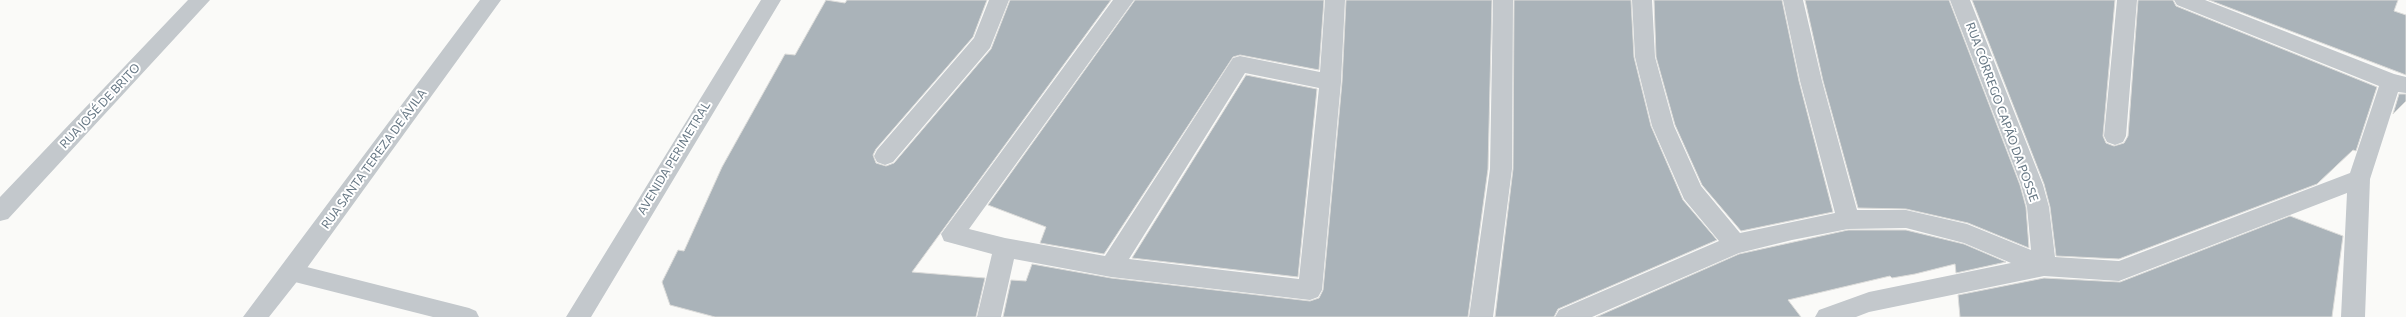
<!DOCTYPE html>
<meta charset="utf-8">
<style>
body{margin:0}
canvas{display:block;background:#fafaf8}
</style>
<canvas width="2406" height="317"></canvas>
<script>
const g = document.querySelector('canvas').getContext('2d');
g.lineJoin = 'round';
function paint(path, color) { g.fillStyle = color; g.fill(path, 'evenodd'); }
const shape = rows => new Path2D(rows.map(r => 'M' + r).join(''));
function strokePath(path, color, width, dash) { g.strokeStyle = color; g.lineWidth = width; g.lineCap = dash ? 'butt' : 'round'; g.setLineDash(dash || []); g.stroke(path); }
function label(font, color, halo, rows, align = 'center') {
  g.font = font + ' Commissioner,sans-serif'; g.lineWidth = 4; g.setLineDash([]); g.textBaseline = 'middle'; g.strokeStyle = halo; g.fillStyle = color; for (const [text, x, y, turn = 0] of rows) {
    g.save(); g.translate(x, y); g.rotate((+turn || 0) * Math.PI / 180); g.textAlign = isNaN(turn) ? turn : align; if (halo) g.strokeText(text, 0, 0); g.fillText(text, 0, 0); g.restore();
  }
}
const building = shape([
 [826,0,845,3,847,0,987,0,973,37,876,149,873,155,876,163,886,166,894,163,991,49,1010,0,1111,0,912,272,985,278,976,317,715,317,670,305,662,282,678,250,684,251,722,167,785,54,795,55,826,0],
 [1135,0,1324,0,1319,70,1240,55,1233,57,1104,254,1040,243,1046,227,988,205,1135,0],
 [1346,0,1492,0,1488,169,1468,317,1003,317,1011,280,1026,281,1032,264,1111,278,1310,301,1319,298,1323,290,1342,82,1346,0],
 [1514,0,1631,0,1634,57,1651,126,1683,200,1717,240,1558,309,1554,317,1495,317,1513,169,1514,0],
 [1654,0,1782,0,1799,81,1833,212,1741,231,1702,185,1675,125,1656,57,1654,0],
 [1805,0,1949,0,2020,185,2026,207,2029,248,1968,223,1906,209,1858,208,1823,81,1805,0],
 [1972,0,2115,0,2103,136,2106,143,2114,146,2124,143,2128,136,2138,0,2173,0,2176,6,2377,87,2356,151,2353,150,2317,184,2119,259,2056,256,2050,207,2044,184,1972,0],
 [2209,0,2398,0,2394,11,2406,15,2406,75,2209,0],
 [1246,75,1317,89,1298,277,1132,258,1246,75],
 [2399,94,2406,94,2406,101,2393,114,2399,94],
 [2290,216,2343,236,2332,317,1960,317,1958,295,2044,278,2120,282,2290,216],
 [1848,230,1906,230,1964,244,2006,262,1956,273,1955,264,1915,274,1892,278,1890,276,1788,300,1801,317,1596,317,1739,254,1848,230]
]);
paint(building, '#aab3b9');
strokePath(building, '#dcdcda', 1);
paint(shape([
 [291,263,469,308,476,311,479,317,433,317,291,281,284,278,281,272,284,266,291,263]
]), '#c3c8cc');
paint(shape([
 [188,0,210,0,8,219,0,221,0,197,188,0],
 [480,0,501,0,299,279,269,317,243,317,480,0],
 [761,0,781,0,591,317,566,317,761,0],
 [989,0,1009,0,990,48,893,162,885,165,877,162,874,156,877,150,974,38,989,0],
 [1113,0,1134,0,969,229,1005,238,1105,256,1233,58,1240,56,1320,72,1325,0,1345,0,1341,82,1322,290,1318,297,1310,300,1111,277,1014,259,1001,317,977,317,992,254,944,241,941,234,1113,0],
 [1245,73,1319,88,1299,279,1129,259,1245,73],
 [1493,0,1513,0,1512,169,1493,317,1469,317,1490,169,1493,0],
 [1632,0,1652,0,1655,57,1674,126,1701,186,1740,233,1835,213,1800,81,1783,0,1803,0,1822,81,1857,210,1906,210,1967,224,2031,250,2027,207,2021,185,1950,0,1970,0,2043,185,2049,207,2055,257,2119,261,2350,173,2379,86,2177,5,2174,0,2205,0,2394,74,2406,77,2406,93,2398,92,2370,179,2365,317,2341,317,2347,193,2119,281,2044,276,1869,312,1856,317,1815,317,1819,310,1869,292,2011,263,1964,243,1906,228,1848,229,1792,240,1739,253,1592,317,1555,317,1559,310,1719,241,1684,199,1652,126,1635,57,1632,0],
 [2117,0,2137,0,2126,136,2123,142,2115,145,2107,142,2104,136,2117,0]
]), '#c3c8cc');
label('12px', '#657683', '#fff', [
 ["RUA JOSÉ DE BRITO",100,106,-47],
 ["RUA CÓRREGO CAPÃO DA POSSE",2002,112,70],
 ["AVENIDA PERIMETRAL",674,158,-59],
 ["RUA SANTA TEREZA DE ÁVILA",374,159,-54]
]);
</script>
